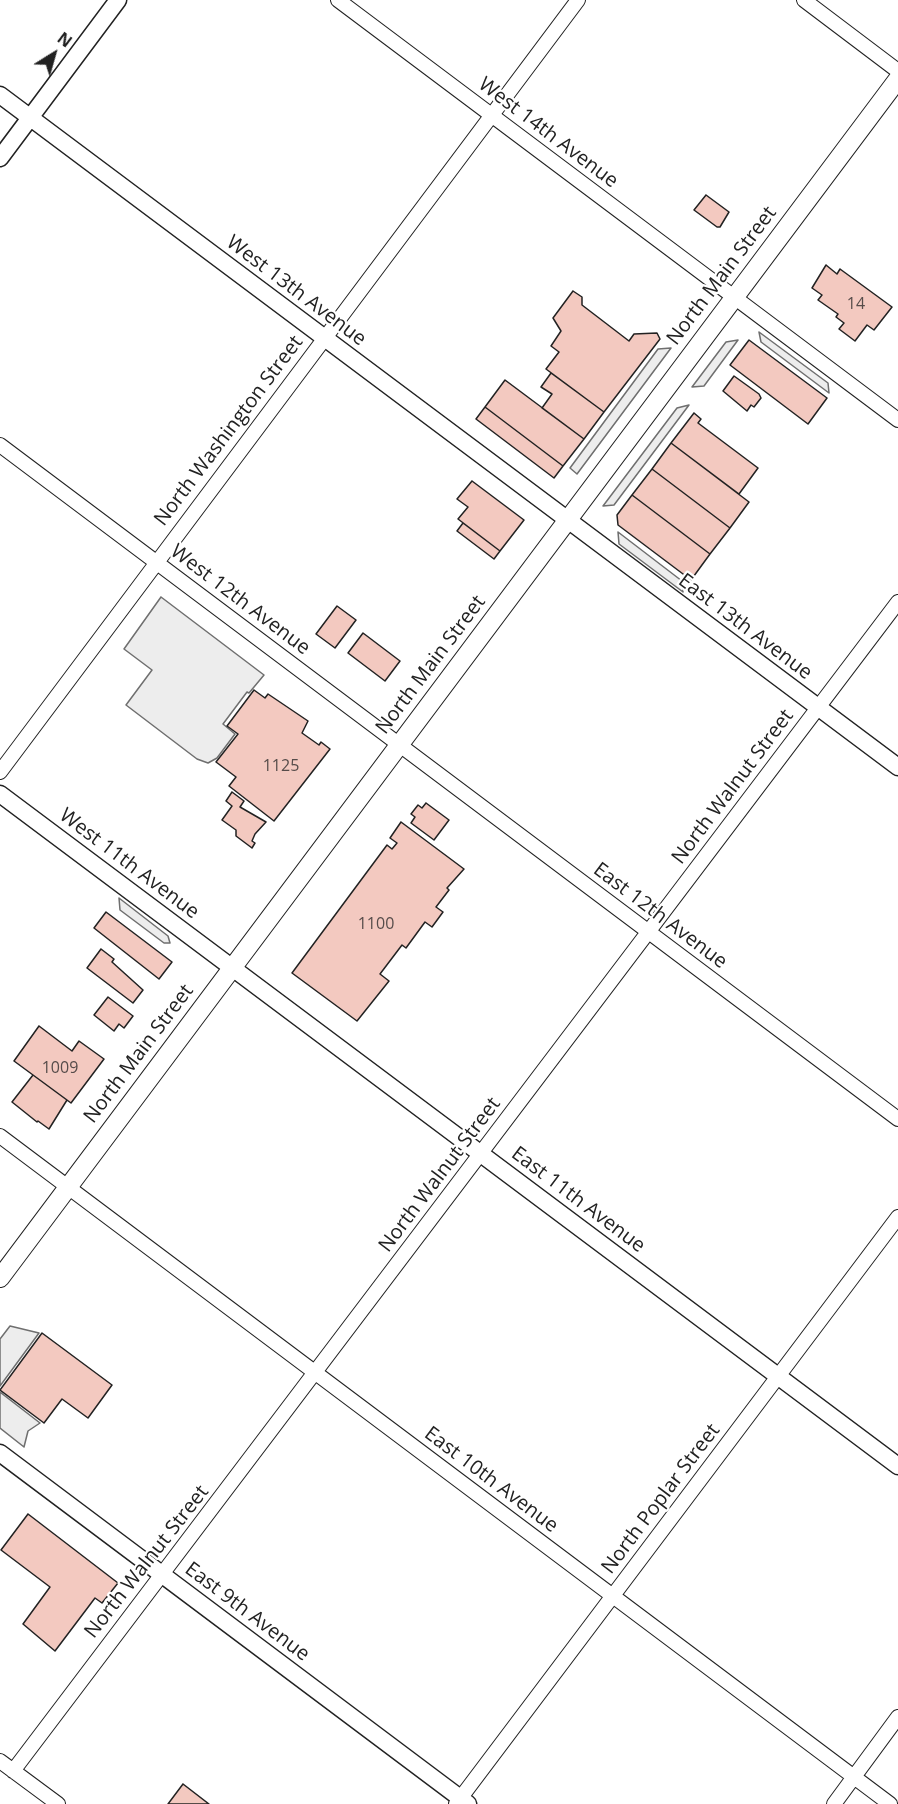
<!DOCTYPE html>
<style>
body{margin:0}
#map{position:relative;width:898px;height:1804px;overflow:hidden;background:#fff;font-family:"Open Sans",sans-serif}
canvas{display:block}
.north{position:absolute;left:24px;top:24px;width:60px;height:60px;-webkit-text-stroke:4px #fff;paint-order:stroke;rotate:37deg;font-size:16px;font-weight:700;line-height:24px;text-align:center;color:#222}
.north::after{content:'';display:block;margin:auto;width:21px;height:27px;background:#222;clip-path:polygon(50% 0,100% 100%,50% 72%,0 100%)}
</style>
<div id="map">
<canvas width="898" height="1804"></canvas>
<div class="north">N</div>
</div>
<script>
const g = document.querySelector('canvas').getContext('2d');
g.lineJoin = 'round';
function paint(path, color) { g.fillStyle = color; g.fill(path, 'evenodd'); }
const shape = rows => new Path2D(rows.map(r => 'M' + r).join(''));
function strokePath(path, color, width, dash) { g.strokeStyle = color; g.lineWidth = width; g.lineCap = dash ? 'butt' : 'round'; g.setLineDash(dash || []); g.stroke(path); }
function label(font, color, halo, rows, align = 'center') {
  g.font = font + ' "Open Sans",sans-serif'; g.lineWidth = 4.5; g.setLineDash([]); g.textBaseline = 'middle'; g.strokeStyle = halo; g.fillStyle = color; for (const [text, x, y, turn = 0] of rows) {
    g.save(); g.translate(x, y); g.rotate((+turn || 0) * Math.PI / 180); g.textAlign = isNaN(turn) ? turn : align; if (halo) g.strokeText(text, 0, 0); g.fillText(text, 0, 0); g.restore();
  }
}
const parking = shape([
 [759,332,828,383,829,393,761,342,759,332],
 [738,340,704,386,692,387,726,342,738,340],
 [671,348,577,474,570,468,658,349,671,348],
 [689,405,614,505,603,506,677,408,689,405],
 [618,532,682,581,683,592,619,544,618,532],
 [161,597,264,675,249,693,247,692,223,724,235,734,217,758,208,763,197,759,126,705,152,670,124,649,161,597],
 [119,898,168,936,170,943,164,943,120,910,119,898],
 [10,1326,39,1333,0,1386,0,1339,10,1326],
 [0,1392,40,1423,28,1431,24,1447,0,1428,0,1392]
]);
paint(parking, '#ededed');
strokePath(parking, '#6f6f6f', 1.5);
const building = shape([
 [706,195,729,212,720,227,717,227,694,210,706,195],
 [826,265,837,274,840,269,892,307,874,330,867,325,855,341,839,329,844,323,836,317,838,314,818,300,822,295,812,288,826,265],
 [573,291,582,297,582,305,629,341,634,334,657,333,660,339,604,412,546,369,559,352,551,346,561,331,553,318,573,291],
 [749,340,827,398,808,424,730,365,749,340],
 [551,373,604,412,584,439,542,408,552,394,541,387,551,373],
 [734,376,759,394,761,398,754,407,751,405,747,411,723,391,734,376],
 [505,380,584,439,563,466,485,407,505,380],
 [485,407,563,466,554,478,476,419,485,407],
 [694,413,701,419,698,423,758,468,739,494,671,443,694,413],
 [671,443,749,502,730,528,652,469,671,443],
 [652,469,730,528,710,554,632,495,652,469],
 [472,481,524,520,500,551,458,519,468,507,457,499,472,481],
 [632,495,710,554,691,580,618,525,617,515,632,495],
 [463,523,500,551,494,559,457,531,463,523],
 [337,606,356,620,335,648,316,634,337,606],
 [363,633,400,661,385,681,348,653,363,633],
 [254,690,265,698,268,694,308,721,302,733,319,745,321,742,330,749,274,821,229,786,236,777,216,762,238,734,227,726,254,690],
 [232,792,244,801,240,807,266,822,255,834,252,841,255,843,252,848,236,836,236,830,222,820,232,806,226,801,232,792],
 [426,803,449,820,434,840,411,823,415,817,411,814,418,805,422,808,426,803],
 [401,822,464,869,447,888,449,890,436,907,443,912,432,927,425,922,406,948,402,945,380,974,389,981,357,1021,292,973,387,845,392,849,397,843,390,838,401,822],
 [106,912,172,962,159,979,94,928,106,912],
 [101,949,114,959,112,962,143,990,133,1003,87,968,101,949],
 [108,997,133,1016,124,1028,119,1024,114,1031,94,1015,108,997],
 [39,1026,72,1051,79,1041,104,1059,71,1103,14,1061,39,1026],
 [33,1075,67,1100,49,1129,38,1121,37,1122,12,1102,33,1075],
 [42,1333,112,1385,88,1418,62,1399,44,1423,0,1390,42,1333],
 [28,1514,118,1583,102,1603,95,1598,55,1651,23,1624,50,1587,1,1550,28,1514],
 [183,1784,209,1804,168,1804,183,1784]
]);
paint(building, '#f3c9c0');
strokePath(building, '#222', 1.5);
const minor = shape([
 [338,0,898,420],
 [804,0,898,71],
 [0,445,898,1119],
 [0,772,578,0],
 [0,1136,890,1804],
 [0,1761,58,1804],
 [13,1771,898,602],
 [456,1804,898,1217],
 [834,1804,898,1717]
]);
const tertiary = shape([
 [0,95,898,767],
 [0,158,118,0],
 [0,794,898,1466],
 [0,1453,468,1804]
]);
const secondary = shape([
 [0,1278,898,79]
]);
strokePath(minor, '#222', 16);
strokePath(tertiary, '#222', 19);
strokePath(secondary, '#222', 20);
strokePath(minor, '#fff', 14);
strokePath(tertiary, '#fff', 16);
strokePath(secondary, '#fff', 18);
label('16px', '#564c4a', null, [
 ["14",856,304],
 ["1125",281,766],
 ["1100",376,924],
 ["1009",60,1068]
]);
label('20px', '#222', '#fff', [
 ["West 14th Avenue",548,133,37],
 ["North Main Street",722,276,-53],
 ["West 13th Avenue",296,291,37],
 ["North Washington Street",229,431,-53],
 ["West 12th Avenue",240,600,37],
 ["East 13th Avenue",745,627,37],
 ["North Main Street",431,665,-53],
 ["North Walnut Street",733,787,-53],
 ["West 11th Avenue",129,864,37],
 ["East 12th Avenue",660,916,37],
 ["North Main Street",139,1054,-53],
 ["North Walnut Street",440,1175,-53],
 ["East 11th Avenue",578,1200,37],
 ["East 10th Avenue",491,1480,37],
 ["North Poplar Street",661,1499,-53],
 ["North Walnut Street",147,1562,-52],
 ["East 9th Avenue",247,1612,37]
]);
</script>
